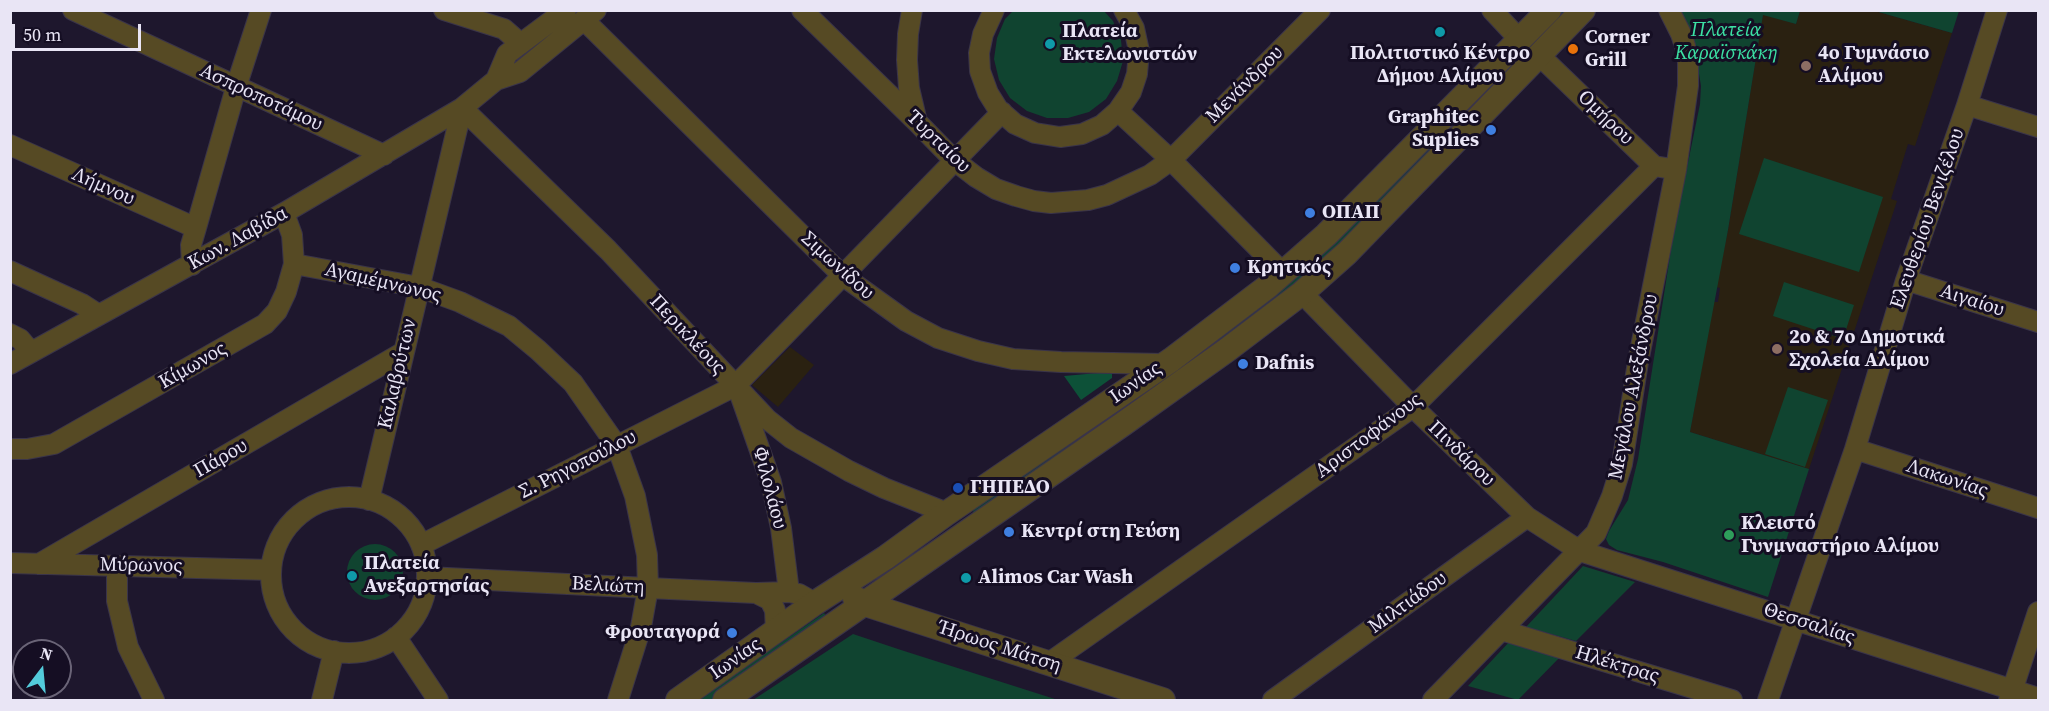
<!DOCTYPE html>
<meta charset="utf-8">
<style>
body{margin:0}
#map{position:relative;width:2049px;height:711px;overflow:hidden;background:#1e172d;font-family:"Source Serif 4",serif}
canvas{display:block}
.frame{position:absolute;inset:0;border:12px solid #e9e5f5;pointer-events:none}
.north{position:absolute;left:12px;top:639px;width:60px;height:60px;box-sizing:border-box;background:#150e23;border:2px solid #6a6477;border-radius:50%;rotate:16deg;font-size:16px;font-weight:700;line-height:24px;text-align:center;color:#e9e5f5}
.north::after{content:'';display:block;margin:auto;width:21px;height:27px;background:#53cbdb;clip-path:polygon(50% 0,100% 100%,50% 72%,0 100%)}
.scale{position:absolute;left:12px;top:24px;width:129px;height:27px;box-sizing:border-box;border:3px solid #e9e5f5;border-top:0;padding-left:8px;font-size:18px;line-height:21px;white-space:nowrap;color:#e9e5f5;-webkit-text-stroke:4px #150e23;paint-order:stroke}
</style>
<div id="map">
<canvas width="2049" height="711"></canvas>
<div class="frame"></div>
<div class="north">N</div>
<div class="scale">50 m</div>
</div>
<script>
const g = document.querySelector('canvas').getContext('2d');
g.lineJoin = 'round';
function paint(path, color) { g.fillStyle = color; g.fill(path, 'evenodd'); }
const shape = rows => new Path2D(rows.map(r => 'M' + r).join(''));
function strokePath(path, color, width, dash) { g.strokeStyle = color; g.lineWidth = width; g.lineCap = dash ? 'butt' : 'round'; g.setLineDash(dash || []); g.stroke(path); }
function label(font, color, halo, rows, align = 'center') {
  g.font = font + ' "Source Serif 4",serif'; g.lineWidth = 6; g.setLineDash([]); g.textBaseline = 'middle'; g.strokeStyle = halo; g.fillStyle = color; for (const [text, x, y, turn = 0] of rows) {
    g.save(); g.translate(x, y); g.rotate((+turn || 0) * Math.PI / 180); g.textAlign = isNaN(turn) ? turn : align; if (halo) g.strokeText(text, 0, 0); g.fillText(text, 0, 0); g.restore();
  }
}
paint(shape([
 [1800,11,1875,11,1952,33,1915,146,1908,144,1891,199,1897,201,1809,469,1690,432,1713,302,1718,302,1720,288,1716,287,1728,230,1763,14,1796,24],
 [790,347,814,365,778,407,752,385]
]), '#2a2111');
paint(shape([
 [1103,10,1113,21,1121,40,1123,61,1117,81,1106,99,1089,112,1068,118,1047,118,1027,111,1010,98,999,80,994,59,997,38,1005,19,1013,11],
 [1559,11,1573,11,1302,283,968,519,972,515,974,509,1212,340],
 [1680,11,1800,11,1796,24,1763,15,1728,230,1690,432,1809,469,1768,597,1663,562,1617,550,1609,545,1606,539,1609,531,1628,500,1638,459,1674,231,1700,104,1701,86,1694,43],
 [1875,11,1959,10,1959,11,1952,33],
 [1764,158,1883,197,1859,272,1739,234],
 [1784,282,1854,305,1843,339,1773,316],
 [1788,387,1828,400,1805,467,1765,454],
 '347 572a28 28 0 1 1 56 0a28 28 0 1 1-56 0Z',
 [1583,566,1635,582,1576,641,1526,627],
 [824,613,829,620,713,700,698,700],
 [853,634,901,650,1058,700,753,700],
 [1510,641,1561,656,1518,700,1468,686]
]), '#104430');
paint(shape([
 [1109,372,1112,374,1112,378,1081,400,1064,376]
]), '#0d5138');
const minor = shape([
 [73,10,384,155],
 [444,10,504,29,521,44],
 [802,10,917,122,954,160,976,177,996,189,1016,196,1034,201,1051,203,1088,200,1107,195,1150,175,1171,160,1320,10],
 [912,10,908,34,907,60,909,88,917,122],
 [994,10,983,34,979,53,980,71,988,93,998,109,1015,124,1035,133,1060,137,1082,134,1102,125,1118,111,1131,92,1137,74,1139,51,1134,28,1124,10],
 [1492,10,1520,40],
 [584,20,842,275,906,321,938,338,978,351,1013,359,1061,362,1164,364],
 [1539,55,1654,166,1666,168],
 [496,80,520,72,596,10],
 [1967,105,2038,127],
 [462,108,608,250,767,419,791,438,849,471,884,488,947,513],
 [1118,111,1171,160,1284,274],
 [10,145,196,228],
 [294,264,419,287,460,302,509,326,538,350,573,383,617,446,635,496,647,555,648,588,641,627,618,700],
 [192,265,191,245,196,228,237,84,261,10],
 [10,271,82,304,99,315],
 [1906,280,2038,322],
 [1302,293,1413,407,1527,517,1580,551,2038,698],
 [10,334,20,339,31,352],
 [10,364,284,213,462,108,496,80,507,54,566,10],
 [740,394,771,482,781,528,789,592],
 [10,449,27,449,54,444,265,324,277,311,286,292,294,264,292,235,284,213],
 [1855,449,2038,508],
 '271 575a78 78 0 1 1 156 0a78 78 0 1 1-156 0Z',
 [369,500,462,108],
 [421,545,735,386,1002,112],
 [10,563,271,570],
 [39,564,402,353],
 [117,566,117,601,128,647,154,700],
 [427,577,648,588,756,593,789,592,799,594,815,603],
 [756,593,770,600,775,610,776,632],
 [1501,630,1732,700],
 [396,637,438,700],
 [1049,663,1413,407,1654,166],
 [322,700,334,651],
 [1273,700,1527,517],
 [1433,700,1596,533,1612,496,1622,464,1638,362,1676,170,1688,86,1688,62,1685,46,1681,34,1669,10],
 [1768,700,1855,449,1906,280,1967,105,1997,10],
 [2009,700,2038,612]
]);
const tertiary = shape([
 [855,598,865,604,1163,700],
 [678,700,815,603,885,558,947,513,1171,360,1267,287,1326,235,1549,10],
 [725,700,1123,424,1227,350,1302,293,1347,253,1583,10]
]);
strokePath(minor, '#3a3449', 22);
strokePath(tertiary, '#3a3449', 26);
strokePath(minor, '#564a24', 20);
strokePath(tertiary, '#564a24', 24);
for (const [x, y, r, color] of [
 [1440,32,6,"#0f9aa8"],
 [1050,44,6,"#0f9aa8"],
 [1573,49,6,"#e8710a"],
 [1806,66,6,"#8d6e63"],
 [1491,130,6,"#3f7fe0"],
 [1310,213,6,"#3f7fe0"],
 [1235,268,6,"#3f7fe0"],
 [1777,349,6,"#8d6e63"],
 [1243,364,6,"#3f7fe0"],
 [958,488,6,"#1a4fb4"],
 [1009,532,6,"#3f7fe0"],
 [1729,535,6,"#2e9e5b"],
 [352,576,6,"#0f9aa8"],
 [966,578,6,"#0f9aa8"],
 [732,633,6,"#3f7fe0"]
]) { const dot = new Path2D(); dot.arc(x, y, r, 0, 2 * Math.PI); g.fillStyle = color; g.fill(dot); strokePath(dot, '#150e23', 2); }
label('italic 20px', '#3ce1a4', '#150e23', [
 ["Πλατεία",1726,31],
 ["Καραϊσκάκη",1726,54]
]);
label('bold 20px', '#e9e5f5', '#150e23', [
 ["Πλατεία",1062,32],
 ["Εκτελωνιστών",1062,55],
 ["Corner",1585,38],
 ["Grill",1585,61],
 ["Πολιτιστικό Κέντρο",1440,54,"center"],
 ["Δήμου Αλίμου",1440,77,"center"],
 ["4ο Γυμνάσιο",1818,54],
 ["Αλίμου",1818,77],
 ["Graphitec",1479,118,"right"],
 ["Suplies",1479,141,"right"],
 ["ΟΠΑΠ",1322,213],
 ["Κρητικός",1247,268],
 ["2ο & 7ο Δημοτικά",1789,338],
 ["Σχολεία Αλίμου",1789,361],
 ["Dafnis",1255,364],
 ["ΓΗΠΕΔΟ",970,488],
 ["Κλειστό",1741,524],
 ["Γυνμναστήριο Αλίμου",1741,547],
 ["Κεντρί στη Γεύση",1021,532],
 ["Πλατεία",364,564],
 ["Ανεξαρτησίας",364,587],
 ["Alimos Car Wash",978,578],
 ["Φρουταγορά",720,633,"right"]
], 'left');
label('20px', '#e9e5f5', '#150e23', [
 ["Μενάνδρου",1245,85,-45],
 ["Ασπροποτάμου",261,98,25],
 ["Ομήρου",1605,118,44],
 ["Τυρταίου",938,142,44],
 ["Λήμνου",103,187,24],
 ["Ελευθερίου Βενιζέλου",1928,219,-71],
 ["Κων. Λαβίδα",238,239,-29],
 ["Σιμωνίδου",837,266,42],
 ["Αγαμέμνωνος",383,283,13],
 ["Αιγαίου",1972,301,18],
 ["Περικλέους",687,335,47],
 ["Κίμωνος",193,366,-30],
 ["Καλαβρύτων",398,374,-77],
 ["Ιωνίας",1136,383,-35],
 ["Μεγάλου Αλεξάνδρου",1634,387,-79],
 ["Αριστοφάνους",1369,436,-37],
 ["Πινδάρου",1461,454,44],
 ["Πάρου",221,459,-30],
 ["Σ. Ρηγοπούλου",578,465,-27],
 ["Λακωνίας",1947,479,18],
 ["Φιλολάου",769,488,75],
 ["Μύρωνος",141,566,1],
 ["Βελιώτη",608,586,3],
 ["Μιλτιάδου",1408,603,-36],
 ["Θεσσαλίας",1809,624,18],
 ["Ήρωος Μάτση",999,647,18],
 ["Ιωνίας",736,659,-35],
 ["Ηλέκτρας",1617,665,17]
]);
</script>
